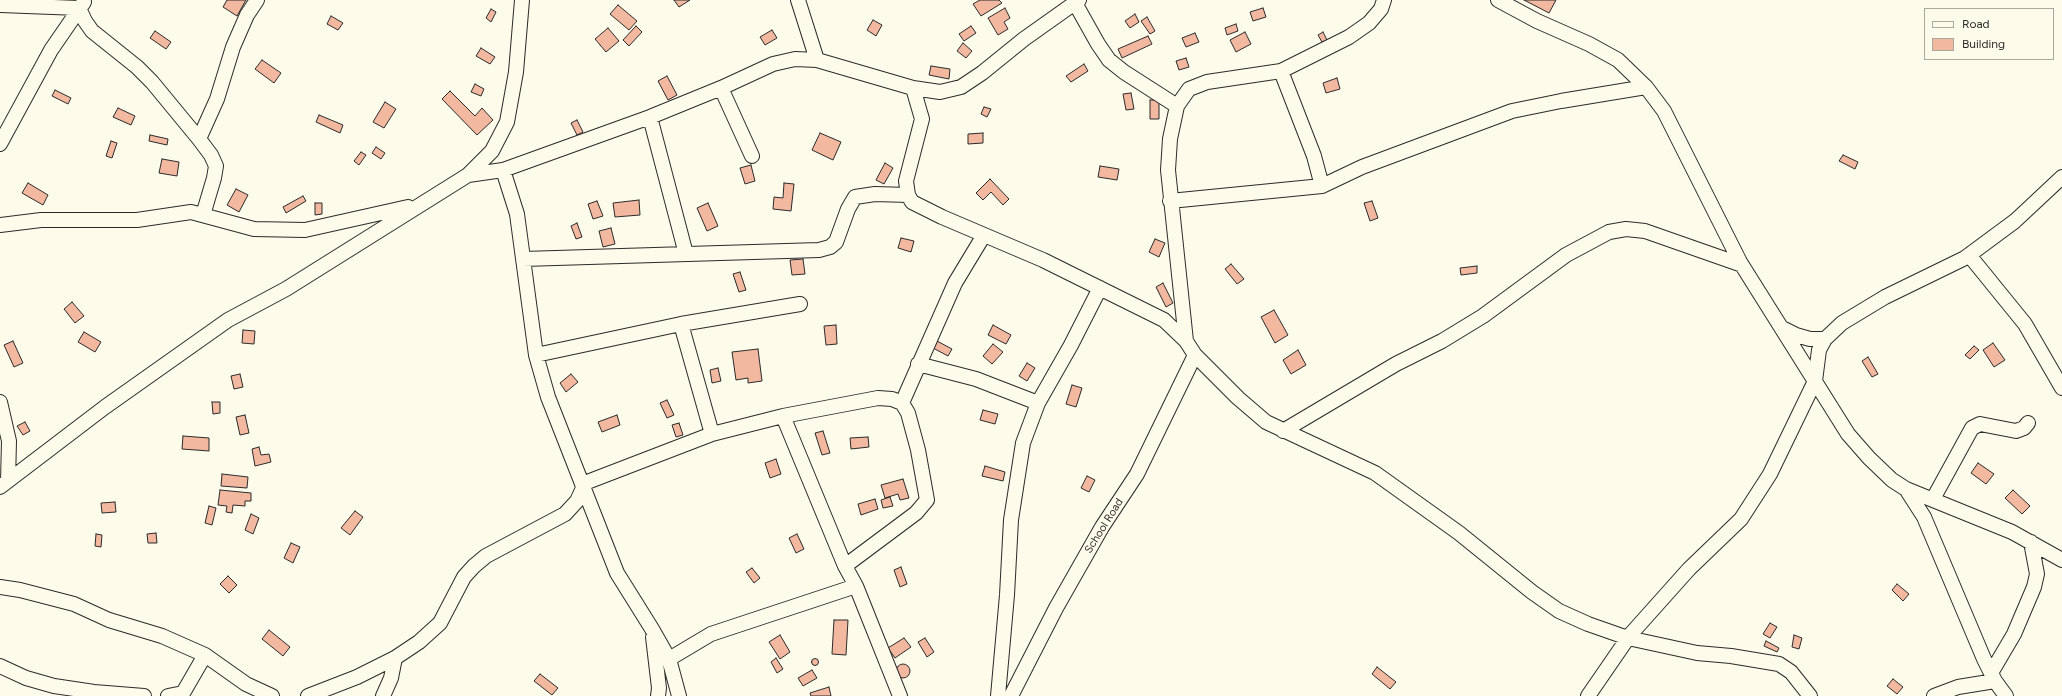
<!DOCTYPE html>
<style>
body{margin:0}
#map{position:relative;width:2062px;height:696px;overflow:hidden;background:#fdfbea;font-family:Figtree,sans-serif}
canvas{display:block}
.legend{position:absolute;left:1924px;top:8px;width:130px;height:52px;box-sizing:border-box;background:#fdfbea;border:1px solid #a9a89e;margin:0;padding:5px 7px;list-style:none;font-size:12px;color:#2b2b2b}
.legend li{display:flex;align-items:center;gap:8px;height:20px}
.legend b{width:20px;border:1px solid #a9a89e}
</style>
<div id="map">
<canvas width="2062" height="696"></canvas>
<ul class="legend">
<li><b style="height:5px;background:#fdfbea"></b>Road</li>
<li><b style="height:11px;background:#f2b8a0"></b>Building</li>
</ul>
</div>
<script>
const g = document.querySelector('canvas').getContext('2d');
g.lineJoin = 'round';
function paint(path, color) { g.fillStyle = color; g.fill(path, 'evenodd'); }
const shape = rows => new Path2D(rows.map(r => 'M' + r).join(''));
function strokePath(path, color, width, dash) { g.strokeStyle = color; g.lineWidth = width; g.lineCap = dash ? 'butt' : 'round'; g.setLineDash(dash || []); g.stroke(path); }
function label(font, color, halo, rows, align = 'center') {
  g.font = font + ' Figtree,sans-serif'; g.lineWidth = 3; g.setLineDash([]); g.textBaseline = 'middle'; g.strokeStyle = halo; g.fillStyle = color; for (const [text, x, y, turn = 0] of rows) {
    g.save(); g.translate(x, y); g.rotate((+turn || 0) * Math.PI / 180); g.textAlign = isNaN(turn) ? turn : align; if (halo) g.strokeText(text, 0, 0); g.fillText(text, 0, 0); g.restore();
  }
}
const building = shape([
 [227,0,246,0,237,16,223,7,227,0],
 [674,0,690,0,679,7,674,0],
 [980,0,999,0,1002,3,981,16,973,4,980,0],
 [1524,0,1556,0,1549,13,1524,0],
 [618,5,637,21,629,30,610,14,618,5],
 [1005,8,1010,18,1004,22,1008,29,998,35,988,18,1005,8],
 [1263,8,1266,17,1253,21,1250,12,1263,8],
 [491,9,496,12,491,22,486,18,491,9],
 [1135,14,1139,22,1130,28,1125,21,1135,14],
 [331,16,343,23,338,30,327,24,331,16],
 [1147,17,1155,31,1150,34,1141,21,1147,17],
 [873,20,882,25,876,36,867,30,873,20],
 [1236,24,1238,31,1227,35,1225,28,1236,24],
 [636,26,642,32,629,46,623,40,636,26],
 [971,26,976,33,964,41,959,34,971,26],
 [608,28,619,41,606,52,595,39,608,28],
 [772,30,777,38,765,45,760,37,772,30],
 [155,31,171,42,166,49,150,38,155,31],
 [1245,32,1251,44,1236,52,1230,40,1245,32],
 [1323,32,1327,40,1322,42,1318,35,1323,32],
 [1195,33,1199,42,1186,47,1182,38,1195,33],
 [1148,36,1152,44,1122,58,1118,49,1148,36],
 [963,43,972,51,966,58,957,51,963,43],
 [481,48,495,57,490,64,476,56,481,48],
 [1186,58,1189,67,1179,70,1176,61,1186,58],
 [262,60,281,73,274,83,255,69,262,60],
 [1084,64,1088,71,1071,82,1066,76,1084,64],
 [931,66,950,69,949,79,929,75,931,66],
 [667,76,677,95,668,100,658,81,667,76],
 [1337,78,1340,89,1326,93,1323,83,1337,78],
 [475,84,484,89,481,96,471,92,475,84],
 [55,90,71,98,68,104,52,96,55,90],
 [450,91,475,116,482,108,493,120,477,135,442,99,450,91],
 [1131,93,1134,109,1126,110,1123,94,1131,93],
 [1150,100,1159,100,1159,119,1150,119,1150,100],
 [385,102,396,109,384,128,373,122,385,102],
 [984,107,991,109,987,117,981,114,984,107],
 [118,108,135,116,131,125,113,117,118,108],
 [319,115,343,125,340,133,316,122,319,115],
 [577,120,583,132,577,135,571,123,577,120],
 [820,133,841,142,833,160,812,150,820,133],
 [983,133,983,143,968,144,968,134,983,133],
 [150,135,168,139,167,145,149,141,150,135],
 [111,141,117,143,112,158,106,156,111,141],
 [376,147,385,153,381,159,372,153,376,147],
 [361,152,366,155,359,165,354,161,361,152],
 [1843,155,1858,162,1855,169,1839,161,1843,155],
 [162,159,179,162,177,176,159,173,162,159],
 [885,163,893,168,884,184,876,180,885,163],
 [751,165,755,181,745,184,740,168,751,165],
 [1100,166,1119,169,1117,180,1098,177,1100,166],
 [990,179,1009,199,1003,205,991,192,983,200,976,193,990,179],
 [28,183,48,195,43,205,22,193,28,183],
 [784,183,794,184,791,211,773,209,774,197,783,198,784,183],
 [236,189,248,195,239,212,227,205,236,189],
 [303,196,306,201,286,213,283,207,303,196],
 [639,200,640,215,615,217,613,203,639,200],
 [597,201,603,216,593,219,588,204,597,201],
 [1372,201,1378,218,1370,221,1364,203,1372,201],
 [315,203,322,203,322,214,315,215,315,203],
 [708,203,718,226,707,231,697,208,708,203],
 [577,223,582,237,576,239,571,226,577,223],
 [611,228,615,244,603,247,599,231,611,228],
 [901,238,914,241,911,252,898,248,901,238],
 [1155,239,1165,243,1159,257,1149,252,1155,239],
 [803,259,805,274,792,275,790,260,803,259],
 [1231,264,1244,279,1237,284,1225,269,1231,264],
 [1477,266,1477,273,1461,275,1460,268,1477,266],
 [740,272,746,290,739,292,733,274,740,272],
 [1163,283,1173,303,1166,307,1156,287,1163,283],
 [72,302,84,316,75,323,64,309,72,302],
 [1274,310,1288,335,1275,343,1261,317,1274,310],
 [836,325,837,344,826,345,824,326,836,325],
 [993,325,1011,335,1006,344,988,335,993,325],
 [243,330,255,331,254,344,242,343,243,330],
 [84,332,101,342,95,352,78,342,84,332],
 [13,341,23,363,14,367,4,345,13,341],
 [937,341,952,349,948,356,933,348,937,341],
 [1993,343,2005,360,1994,367,1983,350,1993,343],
 [993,344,1003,352,992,364,983,356,993,344],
 [1974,346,1979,350,1970,359,1965,355,1974,346],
 [758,349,762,381,748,383,748,378,736,380,732,352,758,349],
 [1298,350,1306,365,1291,374,1283,360,1298,350],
 [1868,357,1878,374,1872,377,1862,361,1868,357],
 [1027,363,1035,368,1027,381,1019,376,1027,363],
 [718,368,721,381,712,383,710,370,718,368],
 [240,374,243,387,234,389,231,376,240,374],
 [571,374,578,382,566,392,560,383,571,374],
 [1072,385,1082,388,1076,407,1066,404,1072,385],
 [667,400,674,415,667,418,660,403,667,400],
 [212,402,220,402,220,413,213,414,212,402],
 [983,410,998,414,995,424,980,420,983,410],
 [245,415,249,433,240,435,236,417,245,415],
 [617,415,620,425,602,432,598,422,617,415],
 [25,422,30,431,23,435,17,426,25,422],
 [679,423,683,435,676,437,672,425,679,423],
 [823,431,830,453,822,455,815,433,823,431],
 [183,436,209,438,209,451,182,449,183,436],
 [868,437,869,447,851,449,850,438,868,437],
 [259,447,261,455,269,454,271,462,255,466,252,449,259,447],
 [776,459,781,474,770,478,765,463,776,459],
 [1978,463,1994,474,1986,484,1971,473,1978,463],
 [985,466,1005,472,1003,481,982,476,985,466],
 [222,474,248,477,247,488,221,486,222,474],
 [1087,476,1095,480,1089,492,1081,488,1087,476],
 [903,479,909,498,900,500,898,494,885,498,881,485,903,479],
 [220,490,251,493,251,501,245,501,245,506,233,505,232,513,226,512,227,506,218,505,220,490],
 [2013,490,2030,506,2022,514,2005,498,2013,490],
 [890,497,893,506,883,508,881,500,890,497],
 [875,499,878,509,861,515,858,504,875,499],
 [115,502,116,512,102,513,101,503,115,502],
 [209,506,216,508,212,525,205,523,209,506],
 [355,511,363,517,350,535,341,528,355,511],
 [251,514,259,518,253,534,245,530,251,514],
 [156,533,157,543,148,543,147,534,156,533],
 [96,534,102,535,101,547,95,546,96,534],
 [797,534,804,549,796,553,789,538,797,534],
 [291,543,300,547,293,563,284,558,291,543],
 [901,567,907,584,900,587,894,570,901,567],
 [752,568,760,578,754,583,746,572,752,568],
 [228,576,237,585,229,593,220,584,228,576],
 [1897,584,1909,594,1903,601,1892,590,1897,584],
 [834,620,848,620,846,655,832,654,834,620],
 [1770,623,1777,627,1770,638,1763,634,1770,623],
 [269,630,290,647,283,656,262,639,269,630],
 [780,635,790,652,780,659,769,642,780,635],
 [1794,635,1802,638,1799,649,1792,647,1794,635],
 [904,638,911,647,895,658,888,648,904,638],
 [925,638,934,652,927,657,918,642,925,638],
 [1766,641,1779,648,1777,652,1764,646,1766,641],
 [776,658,783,669,777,673,771,662,776,658],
 '811.5 662a3.5 3.5 0 1 1 7 0a3.5 3.5 0 1 1-7 0Z',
 '896 671a7 7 0 1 1 14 0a7 7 0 1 1-14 0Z',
 [1377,667,1396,682,1390,689,1372,674,1377,667],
 [812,670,817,678,803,686,798,678,812,670],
 [540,674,558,688,552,695,534,681,540,674],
 [1893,679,1903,687,1897,694,1887,686,1893,679],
 [829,687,831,696,811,696,810,693,829,687]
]);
paint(building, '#f2b8a0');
strokePath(building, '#2b2b2b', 1);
const street = shape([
 [798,0,817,60],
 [1498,0,1537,21,1589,44,1618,60,1646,87,1664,111,1740,262,1848,434,1869,458,1892,480,1906,489,1924,517,1984,659,1995,681,2006,696],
 [1075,3,1098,44,1109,60,1124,72,1177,106],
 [0,5,79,8,85,21,92,31,137,67,152,82,199,139,211,155,216,166,214,178,203,215],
 [1281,71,1314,156,1322,186],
 [721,88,752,156],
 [913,88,922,119,906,181,908,195,912,202,942,217,1043,260,1164,320,1186,341,1195,355,1238,398,1266,422,1375,473,1459,533,1532,592,1559,611,1588,624,1628,638,1697,653,1731,656,1779,664,1791,672,1810,696],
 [650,117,686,254],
 [199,139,217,99,233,47,247,15,257,0],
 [0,144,51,50,84,2],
 [503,170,517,214,536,355,548,397,617,573,652,629,669,659,679,696],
 [468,175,503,170,650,117,721,88,773,64,795,59,817,60,913,88,940,92,961,87,982,73,1024,39,1079,0],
 [1170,201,1322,186,1362,167,1512,111,1561,101,1646,87],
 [0,225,41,220,137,220,191,212,254,229,305,230,408,207],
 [1969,255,2025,324,2062,388],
 [523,259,819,250,830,247,836,242,848,209,855,197,875,194,908,195],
 [681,324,712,434],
 [1782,328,1796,335,1810,339,1825,339],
 [1186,341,1168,170,1170,139,1177,106,1189,89,1207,82,1281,71,1349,37,1369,23,1381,9,1384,0],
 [536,355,681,324,800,304],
 [918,364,976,379,1038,403],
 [0,402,9,441,8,481],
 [902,403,955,283,984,235],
 [783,416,845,566,856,586,900,696],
 [1283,431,1396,364,1442,341,1483,316,1566,255,1609,232,1626,229,1645,231,1742,265],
 [582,484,712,434,783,416,878,398,892,399,902,403,908,413,918,450,927,500,916,513,845,566],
 [0,487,105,407,228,320,286,289,468,175,492,151,507,122,516,72,522,0],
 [1906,489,2012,532,2062,560],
 [1933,499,1972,428,1980,424,2016,431,2024,428,2028,423],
 [0,587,20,590,74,604,109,620,162,636,205,655,246,684,272,696],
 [653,637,659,688,658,696],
 [669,659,711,634,856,586],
 [0,666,26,678,54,686,94,692,144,696],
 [1991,673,2014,634,2034,587,2037,574,2031,542],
 [168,696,183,693,205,655],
 [308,696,357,677,395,658,419,642,440,623,464,577,474,566,486,556,565,514,577,501,583,488],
 [383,696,391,678,395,658],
 [998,696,1007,595,1011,520,1023,443,1038,403,1071,345,1100,288],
 [1011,696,1056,608,1102,527,1137,474,1195,355],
 [1588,696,1630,635,1689,569,1741,519,1770,474,1815,381,1819,350,1825,339,1842,323,1885,297,1965,258,2015,221,2062,177],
 [1934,696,1958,687,1995,681]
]);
strokePath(street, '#2b2b2b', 16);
strokePath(street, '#fdfbea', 14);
label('11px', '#2b2b2b', '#fdfbea', [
 ["School Road",1104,526,-58]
]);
</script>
